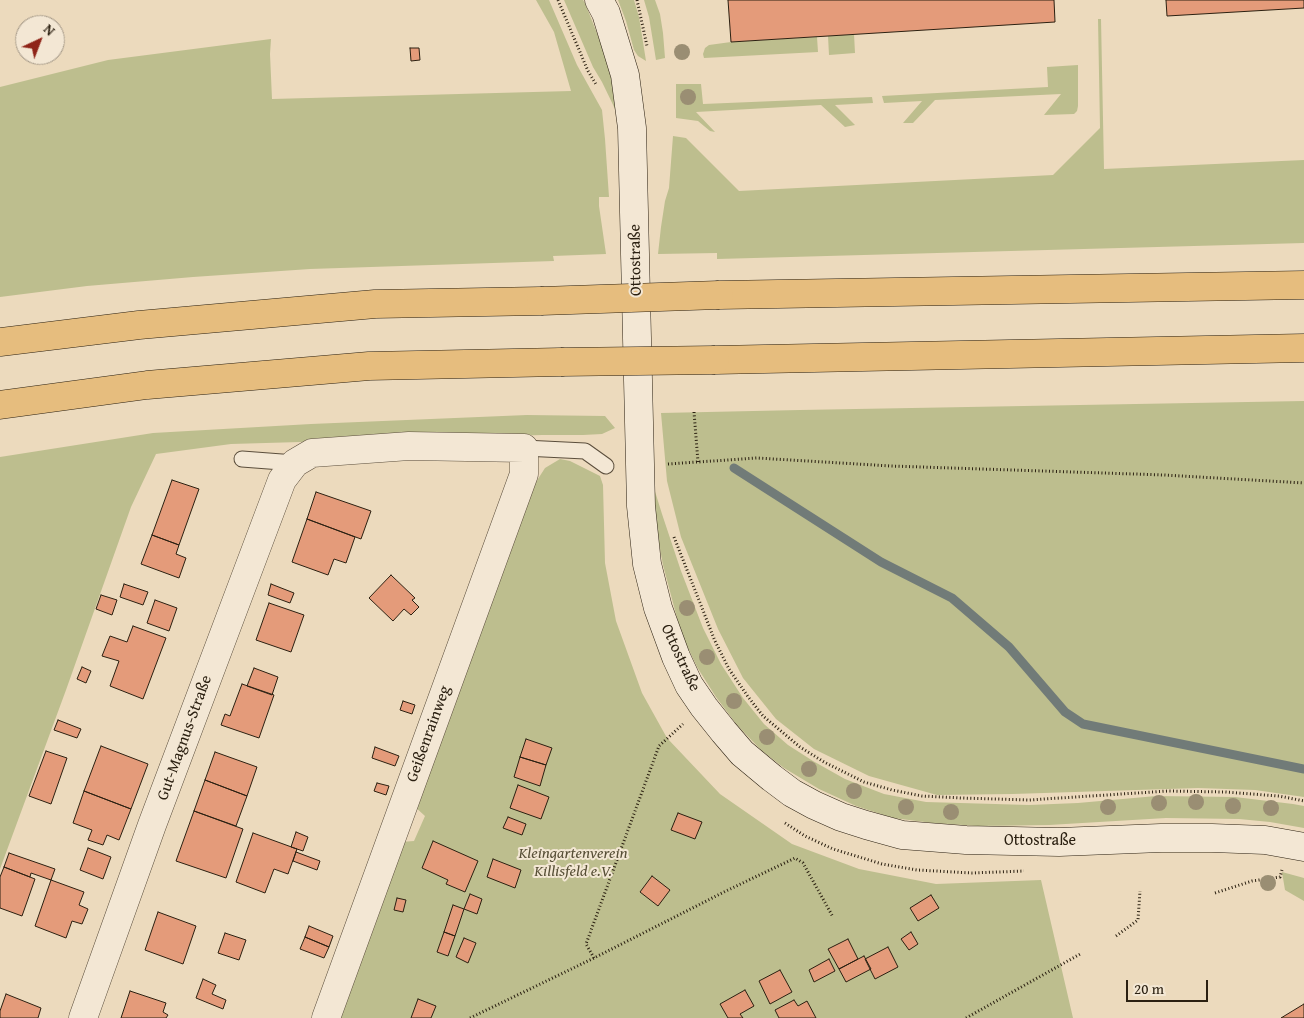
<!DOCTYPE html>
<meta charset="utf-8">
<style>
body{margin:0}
#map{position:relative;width:1304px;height:1018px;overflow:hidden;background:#ecdabd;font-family:"Gentium Book Plus",serif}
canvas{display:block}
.north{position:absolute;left:15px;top:15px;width:50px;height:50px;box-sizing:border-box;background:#f3e7d4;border:1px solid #a39786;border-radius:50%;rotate:43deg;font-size:14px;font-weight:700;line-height:20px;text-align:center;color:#2b2011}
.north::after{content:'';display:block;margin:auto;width:18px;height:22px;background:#8f2418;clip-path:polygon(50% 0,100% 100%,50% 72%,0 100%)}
.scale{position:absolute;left:1126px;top:980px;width:82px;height:22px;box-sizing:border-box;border:2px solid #2b2011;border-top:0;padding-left:6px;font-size:15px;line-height:18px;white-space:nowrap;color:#2b2011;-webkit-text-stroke:4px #f3e7d4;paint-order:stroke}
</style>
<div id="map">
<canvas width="1304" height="1018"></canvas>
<div class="north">N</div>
<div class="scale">20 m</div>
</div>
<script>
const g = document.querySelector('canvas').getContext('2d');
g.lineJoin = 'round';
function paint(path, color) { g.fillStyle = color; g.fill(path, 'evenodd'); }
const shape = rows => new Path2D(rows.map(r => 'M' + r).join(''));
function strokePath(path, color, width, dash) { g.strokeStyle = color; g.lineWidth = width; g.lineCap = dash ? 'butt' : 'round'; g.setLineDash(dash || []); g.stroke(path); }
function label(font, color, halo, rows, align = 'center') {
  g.font = font + ' "Gentium Book Plus",serif'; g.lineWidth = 4; g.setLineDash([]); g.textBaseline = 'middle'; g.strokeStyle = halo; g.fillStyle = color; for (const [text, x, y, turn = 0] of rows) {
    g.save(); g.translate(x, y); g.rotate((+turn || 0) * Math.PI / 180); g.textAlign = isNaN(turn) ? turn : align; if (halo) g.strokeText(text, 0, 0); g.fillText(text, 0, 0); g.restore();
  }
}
paint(shape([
 [536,0,549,0,577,65,602,110,605,139,609,197,599,197,599,206,606,254,553,256,554,261,310,269,193,277,87,286,0,297,0,87,108,60,271,39,270,54,272,99,571,91,554,32],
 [564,0,583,0,585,3,606,56,614,90,616,111,602,82,593,67],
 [618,0,634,0,639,17,646,61,638,56,634,50,626,21],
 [644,0,655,0,660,14,663,33,665,58,656,60,649,17],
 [1098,19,1101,19,1104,169,1304,160,1304,243,717,259,717,253,658,254,661,227,665,201,669,188,673,136,686,138,739,191,1053,175,1100,128],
 [854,34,855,53,829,55,828,36],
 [817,37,818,52,704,58,703,54,705,48,709,45,731,42],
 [1078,65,1078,106,1077,111,1074,114,1044,115,1061,94,935,100,913,123,903,123,922,101,884,103,882,96,1048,87,1047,67],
 [676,84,701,84,703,104,872,97,873,103,835,105,855,125,845,127,821,105,696,112,715,132,710,131,698,121,676,118],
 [1304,401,1304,797,1255,790,1198,788,1013,794,937,795,869,776,814,749,776,719,743,678,718,629,681,537,667,481,661,413,800,410],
 [527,415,605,416,615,428,602,434,583,435,542,435,231,444,156,454,131,507,66,690,0,869,0,457,153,433,311,424],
 [560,459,570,461,600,476,603,485,605,563,616,621,642,693,667,738,720,794,792,844,859,869,936,884,1041,880,1073,1018,339,1018,401,842,414,841,425,816,414,806,529,493,545,468],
 [653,485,662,514,681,571,703,628,721,664,743,698,764,724,788,745,813,761,845,779,884,794,926,802,1029,805,1078,803,1156,796,1235,797,1293,804,1304,806,1304,828,1270,822,1239,819,1166,818,1049,825,978,826,933,823,893,818,856,806,819,789,784,768,761,750,737,725,716,697,697,667,681,633,663,565,657,533],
 [1282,872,1304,878,1304,901,1285,890]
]), '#bdbe8e');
strokePath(shape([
 [734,468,881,562,952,598,1009,647,1065,712,1083,724,1304,769]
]), '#717b78', 9);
const building = shape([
 [728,0,1054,0,1055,22,731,42,728,0],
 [1166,0,1304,0,1304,8,1167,16,1166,0],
 [410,48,419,48,420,60,411,61,410,48],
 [172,480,199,489,179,545,152,535,172,480],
 [316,492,371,511,361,539,307,519,316,492],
 [307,519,355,537,346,563,334,559,328,575,292,562,307,519],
 [152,535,179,545,176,554,186,558,179,578,141,564,152,535],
 [391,575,415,598,412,600,419,607,411,615,404,609,393,621,369,598,391,575],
 [124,584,148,592,143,605,120,597,124,584],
 [271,584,294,593,290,603,268,595,271,584],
 [101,595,117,600,112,615,96,609,101,595],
 [155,600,177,608,169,631,147,623,155,600],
 [269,603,304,615,291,652,256,640,269,603],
 [133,626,166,638,143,699,110,686,119,661,102,656,110,636,127,642,133,626],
 [82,667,91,671,86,683,77,679,82,667],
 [254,668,278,677,272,695,247,686,254,668],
 [242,684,274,695,259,738,221,725,225,714,230,716,242,684],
 [403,701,415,705,412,714,400,710,403,701],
 [58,720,81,729,77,738,54,730,58,720],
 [526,739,552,748,546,765,520,757,526,739],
 [101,746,148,764,131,809,84,791,101,746],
 [375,747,399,756,395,766,372,758,375,747],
 [46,751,67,758,51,804,29,796,46,751],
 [215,752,257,767,247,796,205,780,215,752],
 [520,757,546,765,540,786,514,777,520,757],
 [205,780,247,796,236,826,194,811,205,780],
 [377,783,389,786,386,795,374,791,377,783],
 [518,785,549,797,541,819,510,808,518,785],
 [84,791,131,809,119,840,107,835,103,845,88,840,92,830,73,823,84,791],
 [194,811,243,829,226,878,176,861,194,811],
 [678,813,702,822,695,839,671,830,678,813],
 [508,817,526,824,522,835,503,828,508,817],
 [296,832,308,837,303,851,291,847,296,832],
 [253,833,297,849,288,874,274,869,265,893,236,882,253,833],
 [433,841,478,861,465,892,446,884,448,880,422,868,433,841],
 [88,848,111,857,103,879,80,870,88,848],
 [296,852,320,861,317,870,293,861,296,852],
 [9,853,55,869,51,880,31,873,30,877,4,867,9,853],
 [493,859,521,870,515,888,487,877,493,859],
 [4,867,35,879,22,916,0,908,0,877,4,867],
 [652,876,670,890,658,906,640,892,652,876],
 [51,880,84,892,79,905,88,909,82,924,72,921,66,938,35,926,51,880],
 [470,894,482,899,477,914,464,909,470,894],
 [931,895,939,908,918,921,910,908,931,895],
 [397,898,406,900,403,912,394,910,397,898],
 [453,905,464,909,455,936,444,932,453,905],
 [158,912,196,926,183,964,145,950,158,912],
 [309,926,333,936,329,947,305,937,309,926],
 [444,932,455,936,448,956,437,952,444,932],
 [911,932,918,944,909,950,901,939,911,932],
 [225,933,246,940,239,960,218,953,225,933],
 [305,937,329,947,324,958,300,949,305,937],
 [464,938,476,943,468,963,456,957,464,938],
 [848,939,858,959,839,969,828,949,848,939],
 [888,947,898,967,875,979,865,959,888,947],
 [864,956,871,969,846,982,839,969,864,956],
 [829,959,835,971,814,982,809,970,829,959],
 [780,970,792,992,770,1004,759,981,780,970],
 [203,979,216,985,212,994,226,1000,223,1009,196,998,203,979],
 [745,990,754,1006,740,1014,743,1018,728,1018,720,1004,745,990],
 [130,991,166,1003,163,1012,168,1015,166,1018,121,1018,130,991],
 [6,994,41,1008,38,1018,0,1018,0,1011,6,994],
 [418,999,436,1006,431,1018,411,1018,418,999],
 [794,1000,798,1006,807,1001,816,1018,779,1018,775,1010,794,1000],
 [1304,1004,1304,1018,1281,1018,1304,1004]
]);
paint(building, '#e49b7a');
strokePath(building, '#2b2011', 1);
const service = shape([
 [524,448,585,451,606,466],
 [242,459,295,463]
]);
const minor = shape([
 [83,1018,152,825,282,480,295,463,312,453,409,446,524,448,524,474,326,1018]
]);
const secondary = shape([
 [599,0,606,13,625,75,632,128,641,506,647,564,658,608,676,657,689,685,704,707,724,732,742,753,772,778,792,793,814,805,841,817,866,825,902,835,966,840,1059,842,1161,838,1212,838,1265,840,1304,847]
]);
const motorway = shape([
 [719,295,1304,285],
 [0,342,139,325,375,304,541,301],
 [715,360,1304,348],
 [0,405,147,385,369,366,561,362]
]);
strokePath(service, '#5b4e3c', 17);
strokePath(minor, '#5b4e3c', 29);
strokePath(secondary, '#2b2011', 29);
strokePath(motorway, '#2b2011', 29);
strokePath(shape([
 [558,0,588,71,597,86],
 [637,0,647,46],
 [694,412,698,462],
 [668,464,757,458,891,466,1164,475,1304,483],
 [674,537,715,641,729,669,749,698,763,716,800,747,824,762,864,782,892,790,922,796,962,798,1029,800,1168,791,1225,792,1279,796,1304,801],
 [785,823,805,836,833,849,882,864,917,870,972,873,1024,871],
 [1215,893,1252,881,1280,877,1282,870],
 [1116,936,1138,920,1140,891],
 [594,958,586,944,659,746,683,724],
 [470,1018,594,958,726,891,795,858,803,863,833,917],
 [966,1018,1082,953]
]), '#2b2011', 3, [1, 2.5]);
strokePath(service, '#f3e7d4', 15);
strokePath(minor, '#f3e7d4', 28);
strokePath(secondary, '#f3e7d4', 28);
strokePath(motorway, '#e6bd7e', 28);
const motorwayBridge = shape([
 [541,301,719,295],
 [561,362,715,360]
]);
strokePath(motorwayBridge, '#2b2011', 29, []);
strokePath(motorwayBridge, '#e6bd7e', 28);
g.fillStyle = '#9a8e73';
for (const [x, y] of [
 [682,52],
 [688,97],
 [687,608],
 [707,657],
 [734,701],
 [767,737],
 [809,769],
 [854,791],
 [1196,802],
 [1159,803],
 [1233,806],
 [906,807],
 [1108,807],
 [1271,808],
 [951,812],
 [1268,883]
]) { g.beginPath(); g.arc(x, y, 8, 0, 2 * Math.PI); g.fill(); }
label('16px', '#2b2011', '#f3e7d4', [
 ["Ottostraße",636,260,-91],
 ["Ottostraße",680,658,65],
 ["Geißenrainweg",429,734,-70],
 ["Gut-Magnus-Straße",185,738,-70],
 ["Ottostraße",1040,841]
]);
label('italic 16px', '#574f36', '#f3e7d4', [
 ["Kleingartenverein",573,854],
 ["Killisfeld e.V.",573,872]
]);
</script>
